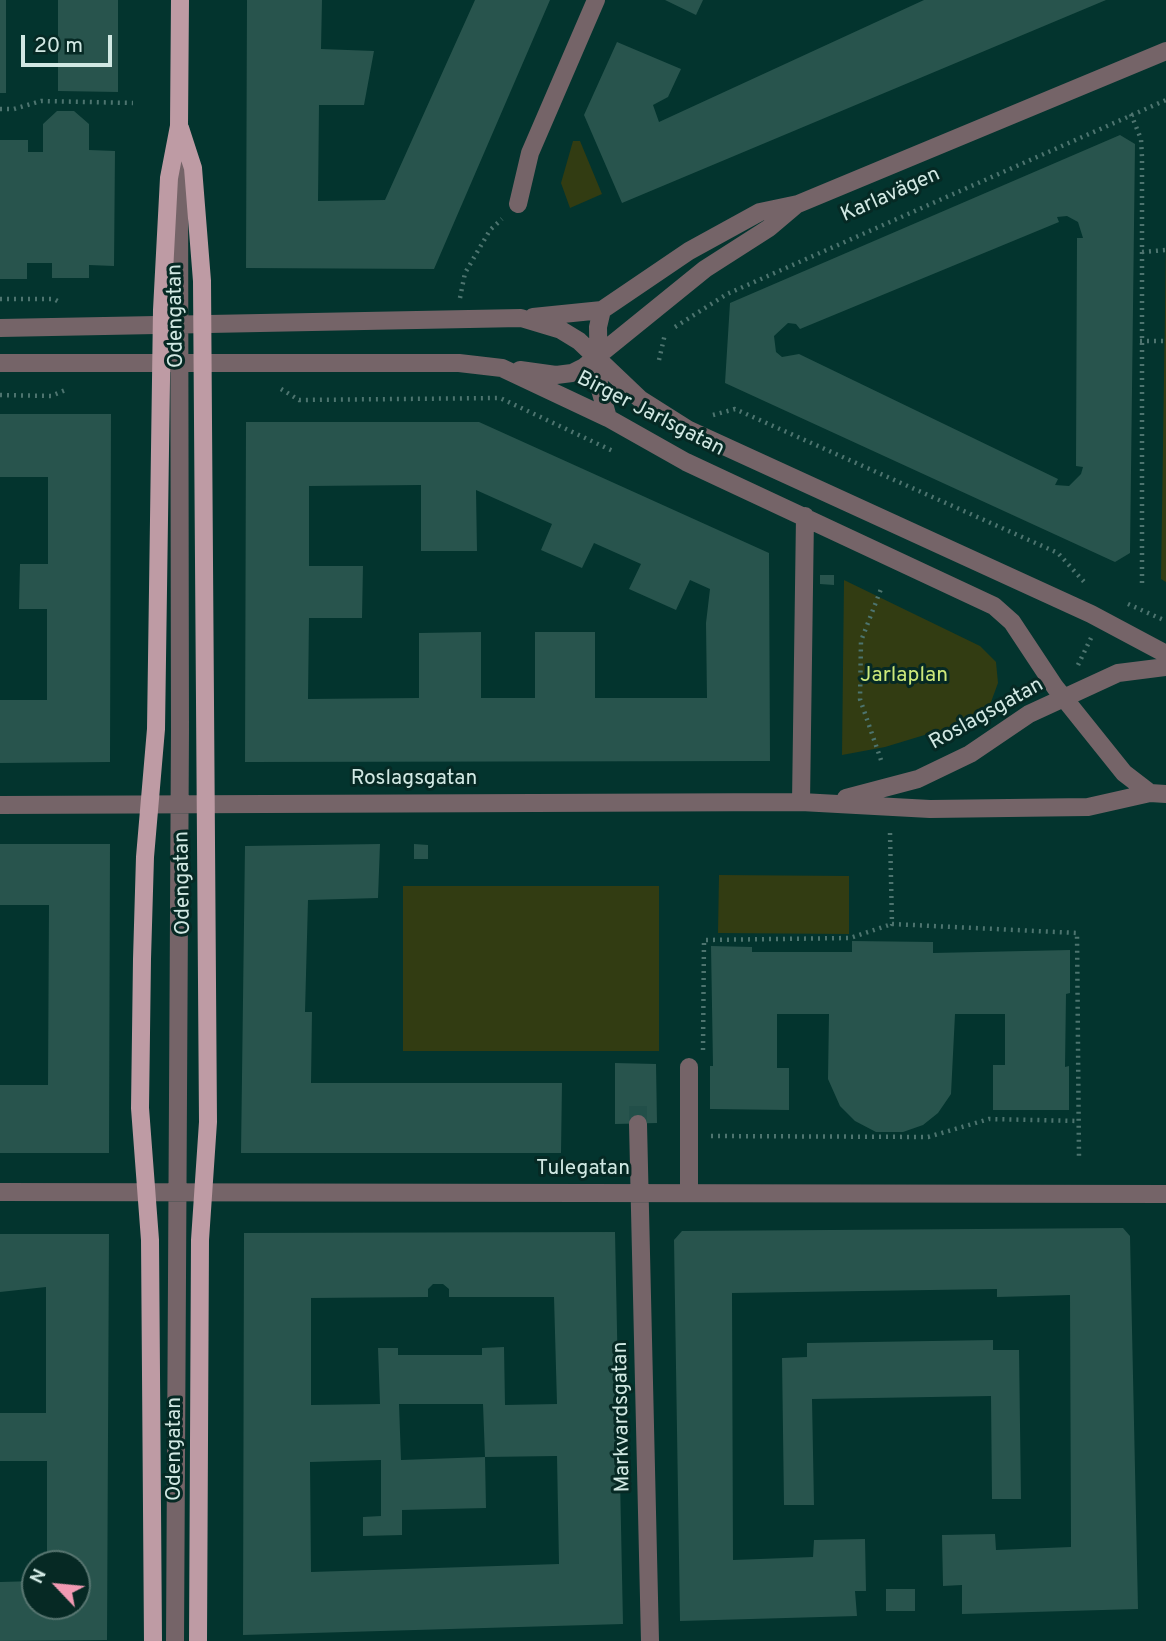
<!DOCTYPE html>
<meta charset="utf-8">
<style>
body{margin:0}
#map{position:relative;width:1166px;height:1641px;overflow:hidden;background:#03342e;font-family:Overpass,sans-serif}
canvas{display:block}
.north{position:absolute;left:21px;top:1550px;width:70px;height:70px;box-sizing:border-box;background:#062924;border:2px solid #577570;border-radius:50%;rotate:296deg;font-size:19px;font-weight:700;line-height:28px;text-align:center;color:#d1e8e3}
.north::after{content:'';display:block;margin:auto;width:24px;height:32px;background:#f19ab3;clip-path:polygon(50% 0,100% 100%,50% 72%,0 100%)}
.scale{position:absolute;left:21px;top:35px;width:91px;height:32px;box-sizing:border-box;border:4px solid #d1e8e3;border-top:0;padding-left:9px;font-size:21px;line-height:24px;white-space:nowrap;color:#d1e8e3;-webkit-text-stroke:5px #062924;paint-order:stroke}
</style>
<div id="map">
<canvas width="1166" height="1641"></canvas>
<div class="north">N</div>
<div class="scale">20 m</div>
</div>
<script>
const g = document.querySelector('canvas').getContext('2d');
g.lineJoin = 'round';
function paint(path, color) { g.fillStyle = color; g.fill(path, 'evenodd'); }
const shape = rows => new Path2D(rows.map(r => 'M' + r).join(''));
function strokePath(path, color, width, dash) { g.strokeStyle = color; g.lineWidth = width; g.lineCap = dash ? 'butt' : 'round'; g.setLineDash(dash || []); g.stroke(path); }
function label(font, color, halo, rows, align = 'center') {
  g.font = font + ' Overpass,sans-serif'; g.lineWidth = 6; g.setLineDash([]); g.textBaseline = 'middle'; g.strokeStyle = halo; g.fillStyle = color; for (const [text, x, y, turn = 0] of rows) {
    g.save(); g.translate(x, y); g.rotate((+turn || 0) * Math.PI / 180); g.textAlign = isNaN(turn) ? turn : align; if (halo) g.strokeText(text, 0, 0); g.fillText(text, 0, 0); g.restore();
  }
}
paint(shape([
 [573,141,580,141,602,194,570,208,561,183],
 [1166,243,1166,582,1161,579],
 [844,580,980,646,996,662,998,683,991,702,974,720,885,747,842,755],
 [719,875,849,876,849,934,718,933],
 [403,886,659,886,659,1051,403,1051]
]), '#323c12');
paint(shape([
 [0,0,6,0,6,93,0,93],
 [58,0,118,0,118,92,58,91],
 [247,0,322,0,321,49,374,51,364,105,319,105,318,201,385,200,475,0,550,0,434,269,246,268],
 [665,0,703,0,696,15],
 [924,0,1106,0,622,203,584,115,617,42,681,69,668,97,653,105,659,122],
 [57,111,74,111,89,124,89,150,115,151,114,266,89,265,89,278,52,278,52,263,27,263,27,279,0,279,0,140,28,140,28,152,43,152,43,124],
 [1120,135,1135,144,1130,553,1115,562,725,383,730,303],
 [1067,216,1078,222,1083,238,1077,238,1076,466,1083,467,1081,474,1069,486,1055,485,1058,479,799,354,782,357,776,352,774,336,788,323,796,324,800,329,1059,222,1057,217],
 [0,414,111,414,110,762,0,763,0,700,47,700,47,609,19,609,20,564,48,564,48,477,0,477],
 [246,422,479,422,769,553,770,761,245,762],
 [421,485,421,551,477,551,476,490,552,524,541,550,582,568,594,543,641,564,629,589,676,610,690,580,710,589,706,623,707,698,595,698,595,632,535,632,535,698,481,698,481,632,419,633,419,698,308,699,309,618,362,618,363,566,309,566,309,486],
 [820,575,834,575,834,585,820,584],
 [0,844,110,844,109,1153,0,1153,0,1085,48,1085,49,905,0,905],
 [380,844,378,898,308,900,305,1012,312,1012,311,1083,562,1083,561,1153,241,1153,245,846],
 [414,844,428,845,428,859,414,859],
 [852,941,933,942,933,953,1070,950,1070,993,1066,994,1065,1067,1069,1066,1069,1110,993,1110,993,1065,1005,1065,1005,1014,955,1014,951,1094,938,1113,923,1125,903,1132,876,1132,855,1121,840,1106,828,1079,829,1014,777,1014,777,1068,789,1068,789,1110,710,1109,710,1066,713,1066,711,946,752,947,752,952,852,952],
 [615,1063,656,1064,657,1123,615,1124],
 [1123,1228,1130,1236,1138,1609,962,1614,962,1585,943,1586,942,1535,995,1534,996,1550,1071,1547,1070,1295,997,1297,997,1289,732,1293,733,1560,813,1557,814,1540,865,1539,866,1591,855,1591,857,1616,680,1621,674,1240,682,1231],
 [615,1232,623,1624,243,1635,244,1233],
 [433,1284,443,1284,449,1289,449,1297,554,1297,557,1404,505,1405,504,1347,482,1348,482,1355,398,1355,398,1348,378,1348,380,1404,311,1405,311,1298,428,1297,428,1289],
 [399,1404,483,1404,485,1457,557,1456,559,1564,311,1572,310,1462,381,1460,381,1516,363,1517,363,1536,402,1535,402,1510,486,1508,485,1457,401,1460],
 [0,1234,109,1234,107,1640,0,1641,0,1582,35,1581,35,1606,77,1606,77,1564,47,1564,47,1461,0,1461,0,1413,46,1413,46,1287,0,1292],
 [993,1340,993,1350,1019,1350,1021,1499,992,1499,991,1396,812,1399,814,1505,784,1505,782,1358,807,1357,807,1343],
 [886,1589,915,1589,915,1611,886,1611]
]), '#28544d');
strokePath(shape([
 [638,1124,638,1104]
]), '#224f49', 18, [18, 9]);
strokePath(shape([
 [0,109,14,109,41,101,133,103],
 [1131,114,1141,139,1142,157,1142,587],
 [1142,252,1166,250],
 [460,298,465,273,490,230,502,219],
 [0,299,54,299,61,303],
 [675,327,727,294,1166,100],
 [1140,341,1166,341],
 [659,360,665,334],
 [281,389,299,400,500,398,615,452],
 [0,395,51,396,68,389],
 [713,415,735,409,1058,553,1086,584],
 [1128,604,1166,621],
 [1078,665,1091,638],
 [881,760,860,699,861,641,881,589],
 [890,833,892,924,1077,933,1079,1159],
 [703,1050,704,940,850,938,892,924],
 [711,1136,928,1137,989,1119,1079,1121]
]), '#4d746f', 4.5, [2, 5]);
strokePath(shape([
 [518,204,530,153,596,0],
 [602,310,598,327,599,386,608,418],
 [533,317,602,310,689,251,760,212,798,204,1166,51],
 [0,328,521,318,561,330,579,341,640,399,689,430,1091,614,1166,654],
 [0,363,459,363,502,368,608,418,686,462,994,606,1012,622,1055,687,1124,773,1150,793,1166,794],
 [520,370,556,375,572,373,584,367,705,269,769,228,795,206],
 [846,798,918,779,970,754,1029,714,1118,673,1166,667],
 [801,802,805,516],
 [0,805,801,802,930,809,1088,807,1150,793],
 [638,1124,650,1641],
 [0,1192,1166,1194],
 [689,1193,689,1067],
 [175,1641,180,730,179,147]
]), '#756468', 18);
strokePath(shape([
 [180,128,193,168,202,281,208,1122,200,1240,198,1641],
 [153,1641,150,1240,140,1108,142,959,145,857,156,729,162,310,169,178,179,126,180,0]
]), '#be9ba4', 18);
label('21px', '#d1e8e3', '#062924', [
 ["Karlavägen",891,196,-24],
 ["Odengatan",177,316,-91],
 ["Birger Jarlsgatan",650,415,27],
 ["Roslagsgatan",987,715,-29],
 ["Roslagsgatan",414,780],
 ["Odengatan",184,883,-91],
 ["Tulegatan",583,1170],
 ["Markvardsgatan",623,1417,-91],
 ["Odengatan",176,1449,-90]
]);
label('21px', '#cce87a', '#062924', [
 ["Jarlaplan",904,677]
]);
</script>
